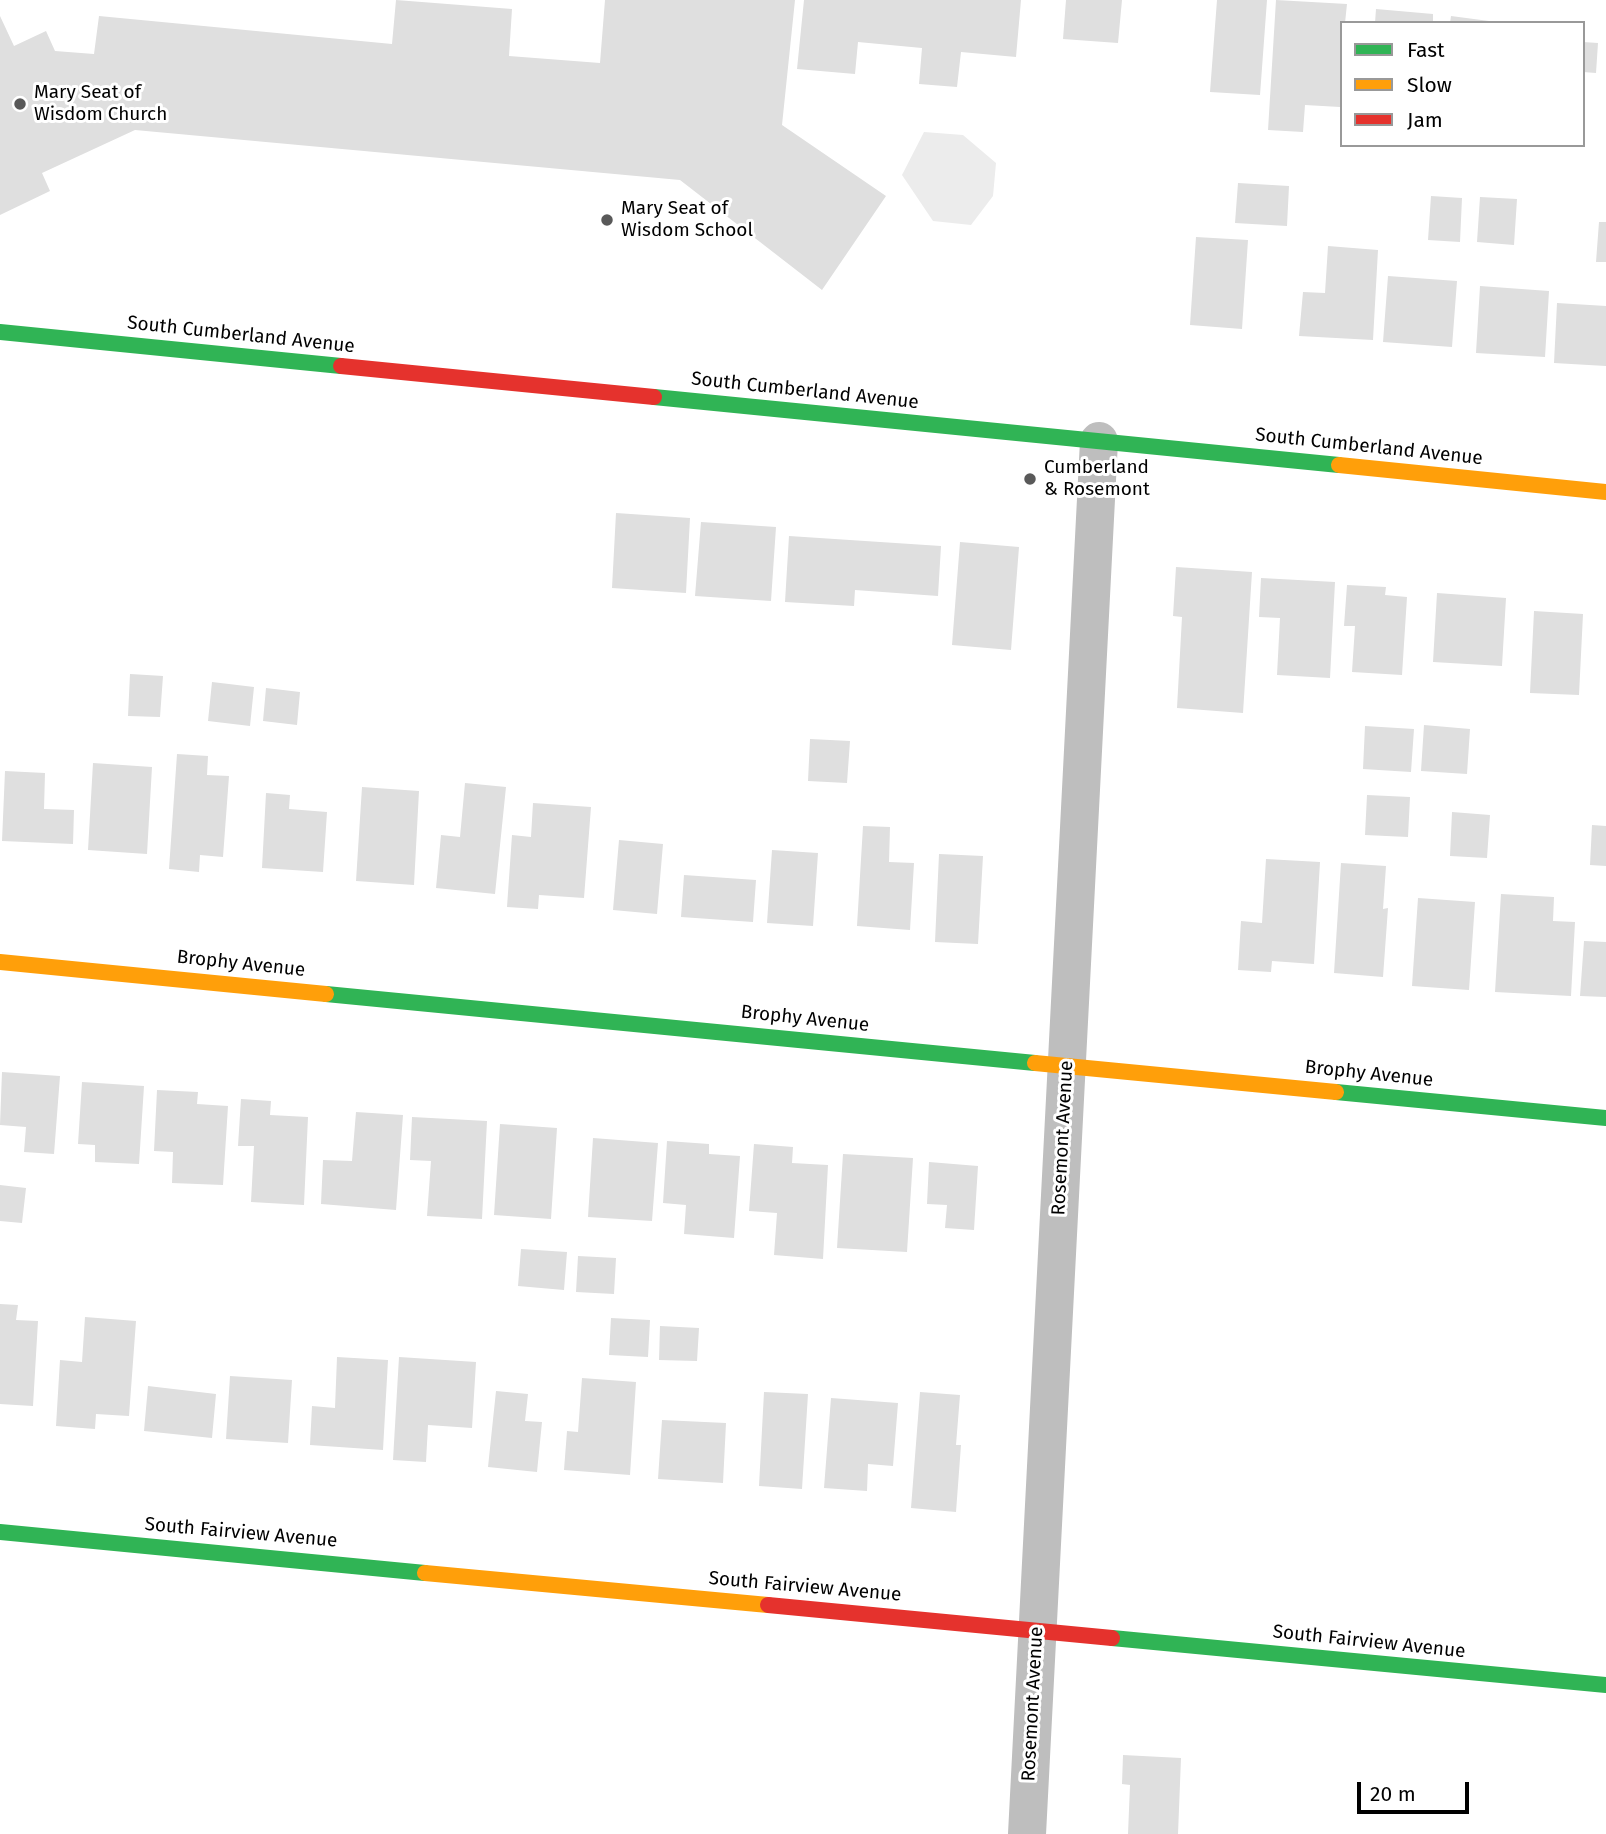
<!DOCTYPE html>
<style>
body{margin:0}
#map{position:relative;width:1606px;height:1834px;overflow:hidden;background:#fff;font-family:"Fira Sans",sans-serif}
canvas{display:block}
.legend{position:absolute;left:1340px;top:21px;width:245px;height:126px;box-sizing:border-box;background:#fff;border:2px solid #999;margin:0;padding:9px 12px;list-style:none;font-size:21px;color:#000}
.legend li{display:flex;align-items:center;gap:14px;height:35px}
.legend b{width:35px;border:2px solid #999}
.scale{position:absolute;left:1357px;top:1782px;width:112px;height:32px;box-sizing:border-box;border:4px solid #000;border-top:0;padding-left:9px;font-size:21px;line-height:24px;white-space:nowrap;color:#000;-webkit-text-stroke:5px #fff;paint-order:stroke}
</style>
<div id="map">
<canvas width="1606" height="1834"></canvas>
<ul class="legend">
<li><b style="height:9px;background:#30b455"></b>Fast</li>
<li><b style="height:9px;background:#ff9f0a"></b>Slow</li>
<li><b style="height:9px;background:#e5322d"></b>Jam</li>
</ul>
<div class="scale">20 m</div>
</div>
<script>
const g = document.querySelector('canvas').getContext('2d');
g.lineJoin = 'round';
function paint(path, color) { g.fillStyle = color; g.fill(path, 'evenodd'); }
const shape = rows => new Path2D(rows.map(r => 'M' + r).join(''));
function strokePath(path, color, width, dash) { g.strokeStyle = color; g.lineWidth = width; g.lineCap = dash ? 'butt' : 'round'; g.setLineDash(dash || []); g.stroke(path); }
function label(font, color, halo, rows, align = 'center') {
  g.font = font + ' "Fira Sans",sans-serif'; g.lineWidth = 6; g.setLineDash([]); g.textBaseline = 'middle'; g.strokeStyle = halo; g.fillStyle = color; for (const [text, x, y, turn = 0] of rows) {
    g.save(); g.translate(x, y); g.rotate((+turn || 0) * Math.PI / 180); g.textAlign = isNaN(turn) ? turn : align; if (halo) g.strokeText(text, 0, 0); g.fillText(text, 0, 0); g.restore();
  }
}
paint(shape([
 [924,132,963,135,996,163,993,196,971,225,933,221,902,175]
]), '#ececec');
paint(shape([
 [396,0,512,9,509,56,600,63,605,0,795,0,782,125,886,196,822,290,680,180,135,130,42,173,50,191,0,215,0,16,14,46,46,31,55,51,94,54,99,16,392,44],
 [804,0,1021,0,1016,57,961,52,957,87,919,84,922,48,858,42,855,74,797,69],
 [1066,0,1122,0,1118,43,1063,39],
 [1217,0,1267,0,1260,95,1210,92],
 [1276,0,1347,4,1345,23,1342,23,1340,107,1305,105,1303,132,1268,130],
 [1376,9,1433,14,1433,23,1375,23],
 [1451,16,1489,21,1489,23,1450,23],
 [1583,42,1598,43,1596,73,1583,72],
 [1238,183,1289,186,1287,226,1235,223],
 [1431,196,1462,198,1460,242,1428,240],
 [1480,197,1517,199,1514,245,1477,242],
 [1599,222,1606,222,1606,262,1596,262],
 [1196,237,1248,240,1242,329,1190,325],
 [1328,246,1378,250,1373,340,1299,336,1303,292,1325,293],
 [1388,276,1457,281,1452,347,1383,342],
 [1480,286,1549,291,1545,357,1476,353],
 [1557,303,1606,306,1606,366,1554,363],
 [616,513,690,518,686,593,612,588],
 [701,522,776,527,771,601,695,596],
 [789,536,941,546,938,596,855,590,854,606,785,602],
 [960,542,1019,547,1011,650,952,645],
 [1176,567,1252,572,1243,713,1177,708,1182,617,1173,616],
 [1261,578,1335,582,1330,678,1277,675,1280,618,1259,617],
 [1347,585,1386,587,1385,595,1407,597,1402,675,1352,672,1355,626,1344,626],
 [1437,593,1506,598,1502,666,1433,662],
 [1534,611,1583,614,1579,695,1530,693],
 [130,674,163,676,160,717,128,716],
 [212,682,254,687,250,726,208,721],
 [266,688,300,692,297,725,263,721],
 [1424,725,1470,729,1467,774,1421,771],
 [1365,726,1414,729,1411,772,1363,769],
 [810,739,850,741,847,783,808,781],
 [177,754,208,756,207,775,229,776,223,857,200,855,199,872,169,869],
 [93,763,152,767,147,854,88,850],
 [5,771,45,773,44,809,74,810,73,844,2,841],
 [465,783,506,787,495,894,436,888,441,835,460,837],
 [362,787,419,791,414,885,356,881],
 [266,793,290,795,289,809,327,812,323,872,262,868],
 [1367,795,1410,797,1408,837,1365,835],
 [533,803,591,807,584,898,539,895,538,909,507,907,512,835,531,837],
 [1452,812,1490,815,1487,858,1450,856],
 [1592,825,1606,826,1606,866,1590,865],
 [863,826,890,827,889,862,914,863,910,930,857,926],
 [619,840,663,844,657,914,613,910],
 [772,850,818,853,813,926,767,923],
 [939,854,983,856,978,944,935,942],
 [1266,859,1320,862,1314,964,1272,961,1271,972,1238,970,1241,921,1262,923],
 [1341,863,1386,866,1383,909,1388,908,1383,977,1334,973],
 [684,875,756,880,753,922,681,917],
 [1501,894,1554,897,1553,921,1575,922,1571,996,1495,992],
 [1418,898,1475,902,1469,990,1412,986],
 [1584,941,1606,942,1606,997,1580,996],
 [2,1072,60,1076,54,1154,24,1152,26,1127,0,1125],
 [82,1082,144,1086,139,1164,95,1162,95,1145,78,1144],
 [157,1090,198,1092,197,1104,228,1106,223,1185,172,1183,173,1152,154,1151],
 [241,1099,271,1101,270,1115,308,1117,304,1205,251,1202,254,1146,238,1146],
 [356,1112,403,1115,396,1210,321,1204,323,1160,352,1161],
 [412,1117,487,1121,482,1219,427,1216,431,1161,410,1160],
 [500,1124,557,1128,551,1219,494,1215],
 [593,1138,658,1143,652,1221,588,1217],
 [667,1141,709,1144,709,1154,740,1156,734,1238,684,1234,686,1205,663,1203],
 [754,1144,793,1147,792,1163,828,1165,823,1259,774,1255,777,1213,749,1211],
 [843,1154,913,1158,907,1252,837,1248],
 [929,1162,978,1166,974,1230,945,1228,947,1205,927,1204],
 [0,1185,26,1188,22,1223,0,1221],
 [521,1249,567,1252,564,1290,518,1286],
 [578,1256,616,1258,614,1294,576,1292],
 [0,1304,18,1305,16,1320,38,1321,33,1406,0,1404],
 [85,1317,136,1321,129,1416,96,1414,95,1429,56,1426,60,1360,82,1362],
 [611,1318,650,1320,648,1357,609,1355],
 [660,1326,699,1328,697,1361,659,1360],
 [337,1357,388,1360,383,1450,310,1445,312,1406,335,1408],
 [399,1357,476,1362,472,1428,428,1425,426,1462,393,1460],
 [230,1376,292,1380,288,1443,226,1439],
 [582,1378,636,1382,630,1475,564,1470,567,1431,578,1432],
 [148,1386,216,1394,212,1438,144,1431],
 [496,1391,528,1394,525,1421,542,1422,537,1472,488,1467],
 [764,1392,808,1394,802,1489,759,1486],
 [920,1392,960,1395,956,1445,961,1445,956,1512,911,1508],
 [831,1398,898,1403,893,1466,868,1464,867,1491,824,1488],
 [662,1420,726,1423,723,1483,658,1479],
 [1123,1755,1181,1758,1178,1834,1128,1834,1130,1785,1122,1784]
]), '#dfdfdf');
strokePath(shape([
 [1027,1834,1099,441]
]), '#bebebe', 38);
strokePath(shape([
 [0,332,341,366],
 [654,397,1339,465],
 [326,994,1035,1063],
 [1336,1092,1606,1118],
 [0,1532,425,1573],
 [1112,1638,1606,1685]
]), '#30b455', 16);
strokePath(shape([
 [1339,465,1606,492],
 [0,962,326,994],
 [1035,1063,1336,1092],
 [425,1573,768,1605]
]), '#ff9f0a', 16);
strokePath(shape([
 [341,366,654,397],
 [768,1605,1112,1638]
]), '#e5322d', 16);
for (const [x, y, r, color] of [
 [20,104,7,"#595959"],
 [607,220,7,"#595959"],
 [1030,479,7,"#595959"]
]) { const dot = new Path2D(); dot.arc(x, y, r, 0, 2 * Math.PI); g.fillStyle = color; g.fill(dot); strokePath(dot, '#fff', 2.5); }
label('19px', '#000', '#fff', [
 ["Mary Seat of",34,93],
 ["Wisdom Church",34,115],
 ["Mary Seat of",621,209],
 ["Wisdom School",621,231],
 ["Cumberland",1044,468],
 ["& Rosemont",1044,490]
], 'left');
label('19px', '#000', '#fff', [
 ["South Cumberland Avenue",241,335,6],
 ["South Cumberland Avenue",805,391,6],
 ["South Cumberland Avenue",1369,447,6],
 ["Brophy Avenue",241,964,6],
 ["Brophy Avenue",805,1019,6],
 ["Brophy Avenue",1369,1074,6],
 ["Rosemont Avenue",1063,1138,-87],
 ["South Fairview Avenue",241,1533,5],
 ["South Fairview Avenue",805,1587,5],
 ["South Fairview Avenue",1369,1642,6],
 ["Rosemont Avenue",1033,1704,-87]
]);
</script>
